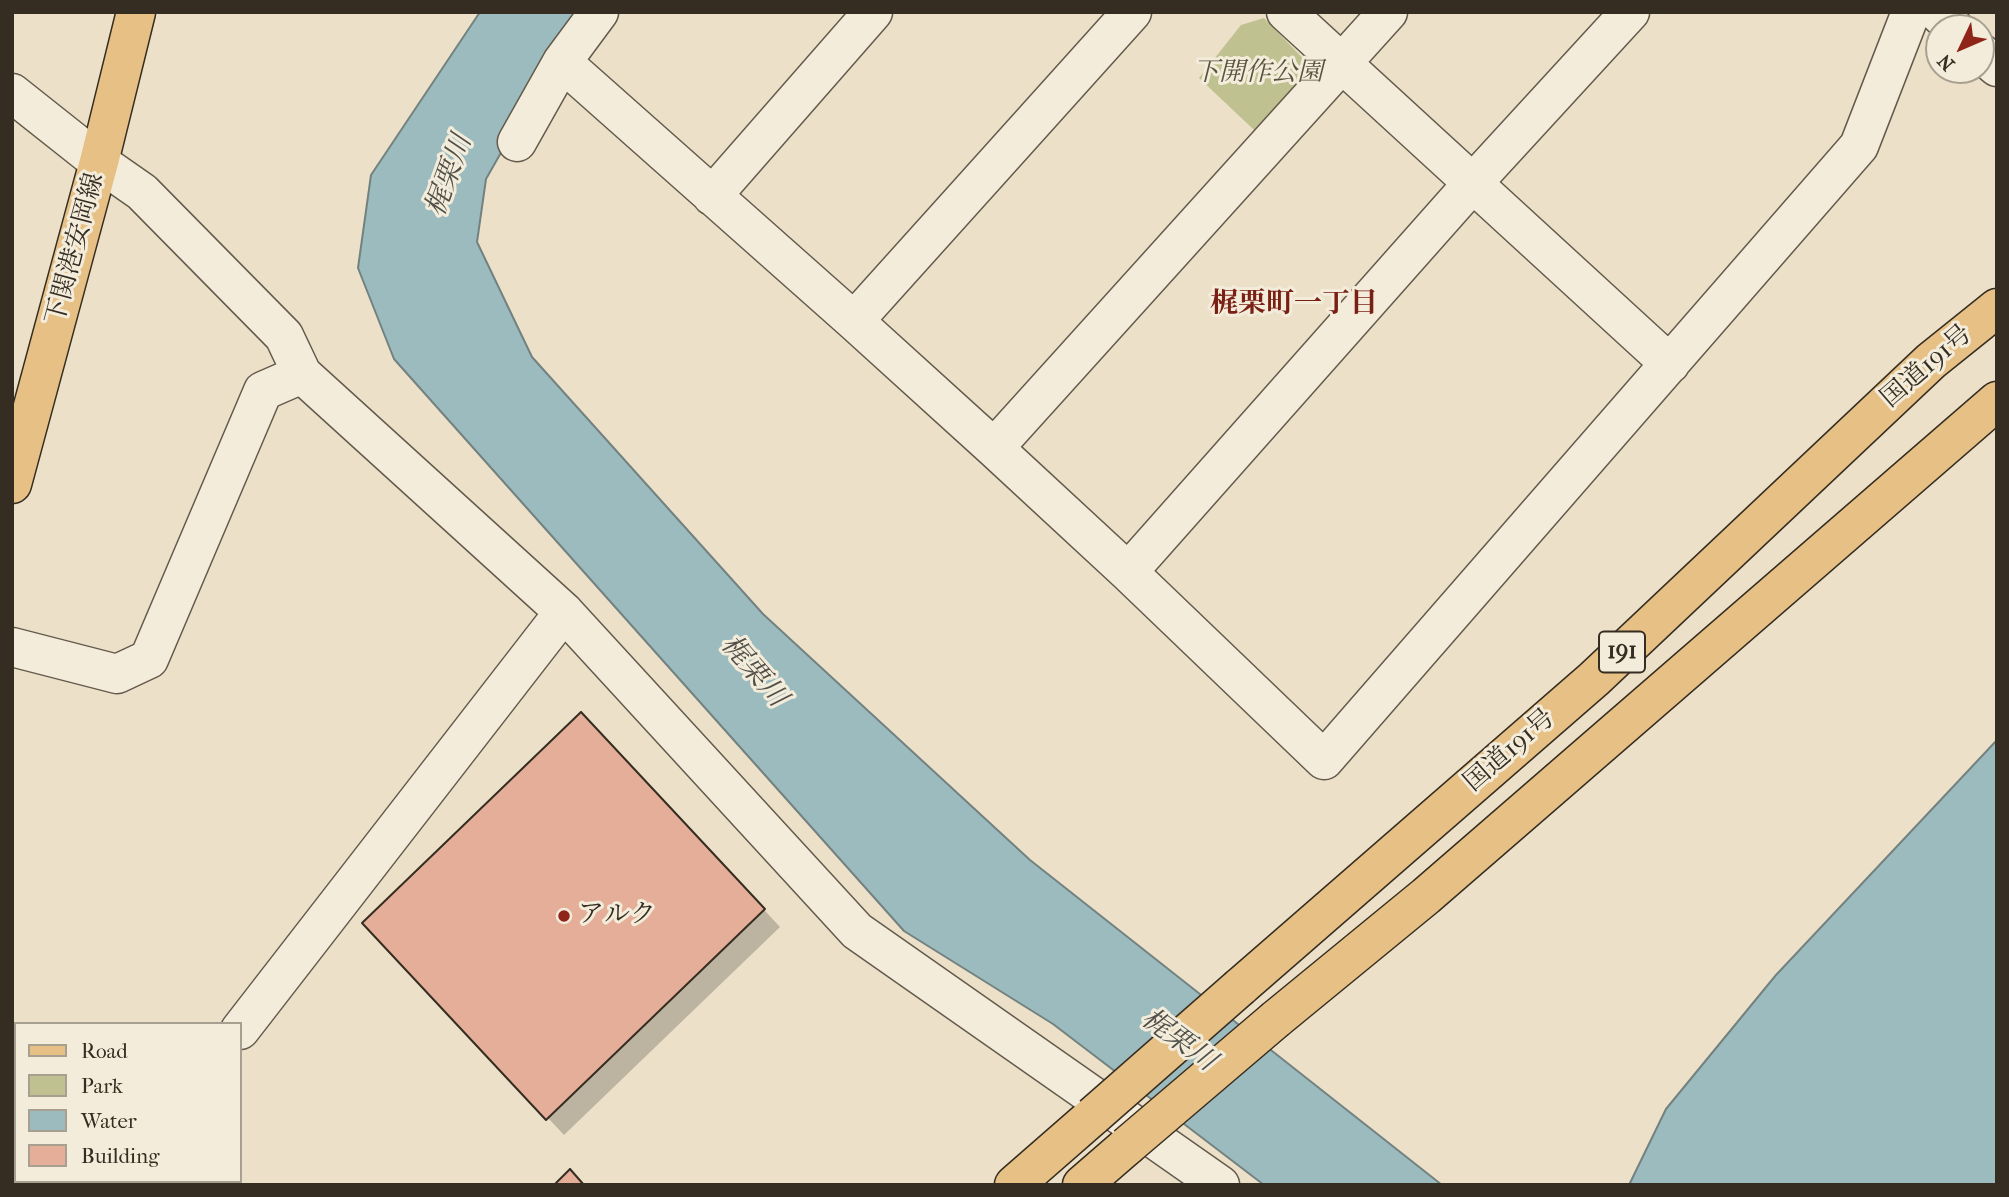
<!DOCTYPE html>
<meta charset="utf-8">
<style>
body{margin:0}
#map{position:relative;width:2009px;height:1197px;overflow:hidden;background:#ece1c8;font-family:"IM FELL French Canon",serif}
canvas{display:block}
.frame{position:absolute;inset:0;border:14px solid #362d22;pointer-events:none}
.legend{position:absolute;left:14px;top:1022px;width:228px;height:161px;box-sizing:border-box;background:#f3ecdb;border:2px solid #a7a091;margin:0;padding:9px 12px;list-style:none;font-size:21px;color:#362d22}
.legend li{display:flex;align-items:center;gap:14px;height:35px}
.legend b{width:35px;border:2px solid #a7a091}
.north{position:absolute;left:1925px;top:14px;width:70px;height:70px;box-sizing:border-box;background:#f3ecdb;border:2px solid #a7a091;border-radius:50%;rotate:226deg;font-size:19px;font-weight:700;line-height:28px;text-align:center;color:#362d22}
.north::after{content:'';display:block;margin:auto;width:24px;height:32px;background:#8f2418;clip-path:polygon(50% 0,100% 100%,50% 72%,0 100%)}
</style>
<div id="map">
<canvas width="2009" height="1197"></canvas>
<div class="frame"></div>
<ul class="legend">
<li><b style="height:9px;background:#e6c084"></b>Road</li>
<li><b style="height:19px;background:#bfc191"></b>Park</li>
<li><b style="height:19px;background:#9cbbbe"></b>Water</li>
<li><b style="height:19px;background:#e5ae98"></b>Building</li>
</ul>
<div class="north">N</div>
</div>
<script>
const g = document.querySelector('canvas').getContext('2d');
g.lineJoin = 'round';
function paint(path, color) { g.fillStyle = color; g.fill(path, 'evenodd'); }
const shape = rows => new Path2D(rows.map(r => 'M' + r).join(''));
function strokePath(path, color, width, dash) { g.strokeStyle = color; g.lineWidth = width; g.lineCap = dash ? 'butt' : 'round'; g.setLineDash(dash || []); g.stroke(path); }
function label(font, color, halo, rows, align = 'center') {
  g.font = font + ' "IM FELL French Canon","Noto Serif JP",serif'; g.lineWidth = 6; g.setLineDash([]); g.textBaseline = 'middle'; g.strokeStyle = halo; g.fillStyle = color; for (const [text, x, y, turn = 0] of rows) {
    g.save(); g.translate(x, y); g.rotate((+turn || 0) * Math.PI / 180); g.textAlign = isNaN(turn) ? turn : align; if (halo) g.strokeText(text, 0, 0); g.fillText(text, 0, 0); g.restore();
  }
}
paint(shape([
 [1264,18,1319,75,1270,145,1199,78,1241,25]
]), '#bfc191');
const water = shape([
 [480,12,584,12,572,28,486,179,477,242,532,357,763,614,1030,860,1442,1185,1264,1185,1053,1024,904,931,394,359,358,268,371,175,480,12],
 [1997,740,1997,1185,1629,1185,1666,1109,1776,975,1997,740]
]);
paint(water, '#9cbbbe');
strokePath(water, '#738280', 2);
paint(shape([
 [598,731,780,927,564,1135,365,923]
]), '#0003');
const building = shape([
 [581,712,765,909,546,1120,362,923,581,712],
 [570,1169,584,1185,554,1185,570,1169],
 [31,1181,53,1181,67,1185,30,1185,31,1181]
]);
paint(building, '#e5ae98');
strokePath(building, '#362d22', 2);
const minor = shape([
 [1286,12,1670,364],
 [1937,12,1954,28],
 [1981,53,1997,67],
 [562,62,854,321,994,448,1128,572,1324,760,1859,146,1911,12],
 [12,93,99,162,142,192,284,336,302,374,564,612,857,931,1220,1185],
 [517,142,562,62,599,12],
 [712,196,873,12],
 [854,321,1132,12],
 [994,448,1388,12],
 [1128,572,1472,184,1630,12],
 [12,647,117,674,149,659,263,391,302,374],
 [240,1030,564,612],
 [124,1185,126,1181]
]);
const major = shape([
 [12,484,99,162,136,12]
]);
const highway = shape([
 [1240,987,1594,679,1931,361,1997,308],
 [1276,1019,1426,896,1997,401],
 [1014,1185,1093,1116],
 [1082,1185,1127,1146]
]);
strokePath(minor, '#645a4c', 41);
strokePath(major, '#362d22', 41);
strokePath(highway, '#362d22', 41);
strokePath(minor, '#f3ecdb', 38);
strokePath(major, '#e6c084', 38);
strokePath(highway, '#e6c084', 38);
const highwayBridge = shape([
 [1093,1116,1240,987],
 [1127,1146,1276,1019]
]);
strokePath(highwayBridge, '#362d22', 41, []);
strokePath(highwayBridge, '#e6c084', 38);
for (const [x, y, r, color] of [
 [564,916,7,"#8f2418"]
]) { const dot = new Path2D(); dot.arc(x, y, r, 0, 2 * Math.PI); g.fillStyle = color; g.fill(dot); strokePath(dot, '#f3ecdb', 2.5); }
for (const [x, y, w] of [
 [1622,652,46]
]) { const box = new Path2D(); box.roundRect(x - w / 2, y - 20.5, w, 41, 5); g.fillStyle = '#f3ecdb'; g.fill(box); strokePath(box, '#362d22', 2); }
label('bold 24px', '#362d22', null, [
 ["191",1622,652]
]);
label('italic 26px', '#58523e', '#f3ecdb', [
 ["下開作公園",1258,74]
]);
label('26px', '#362d22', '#f3ecdb', [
 ["下関港安岡線",76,249,-75],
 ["国道191号",1927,367,-41],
 ["国道191号",1510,751,-41]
]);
label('26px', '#362d22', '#f3ecdb', [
 ["アルク",578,916]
], 'left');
label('italic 28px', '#505049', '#f3ecdb', [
 ["梶栗川",450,176,-70],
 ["梶栗川",753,672,49],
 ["梶栗川",1178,1041,36]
]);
label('bold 28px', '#7a1f14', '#f3ecdb', [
 ["梶栗町一丁目",1294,305]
]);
</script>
